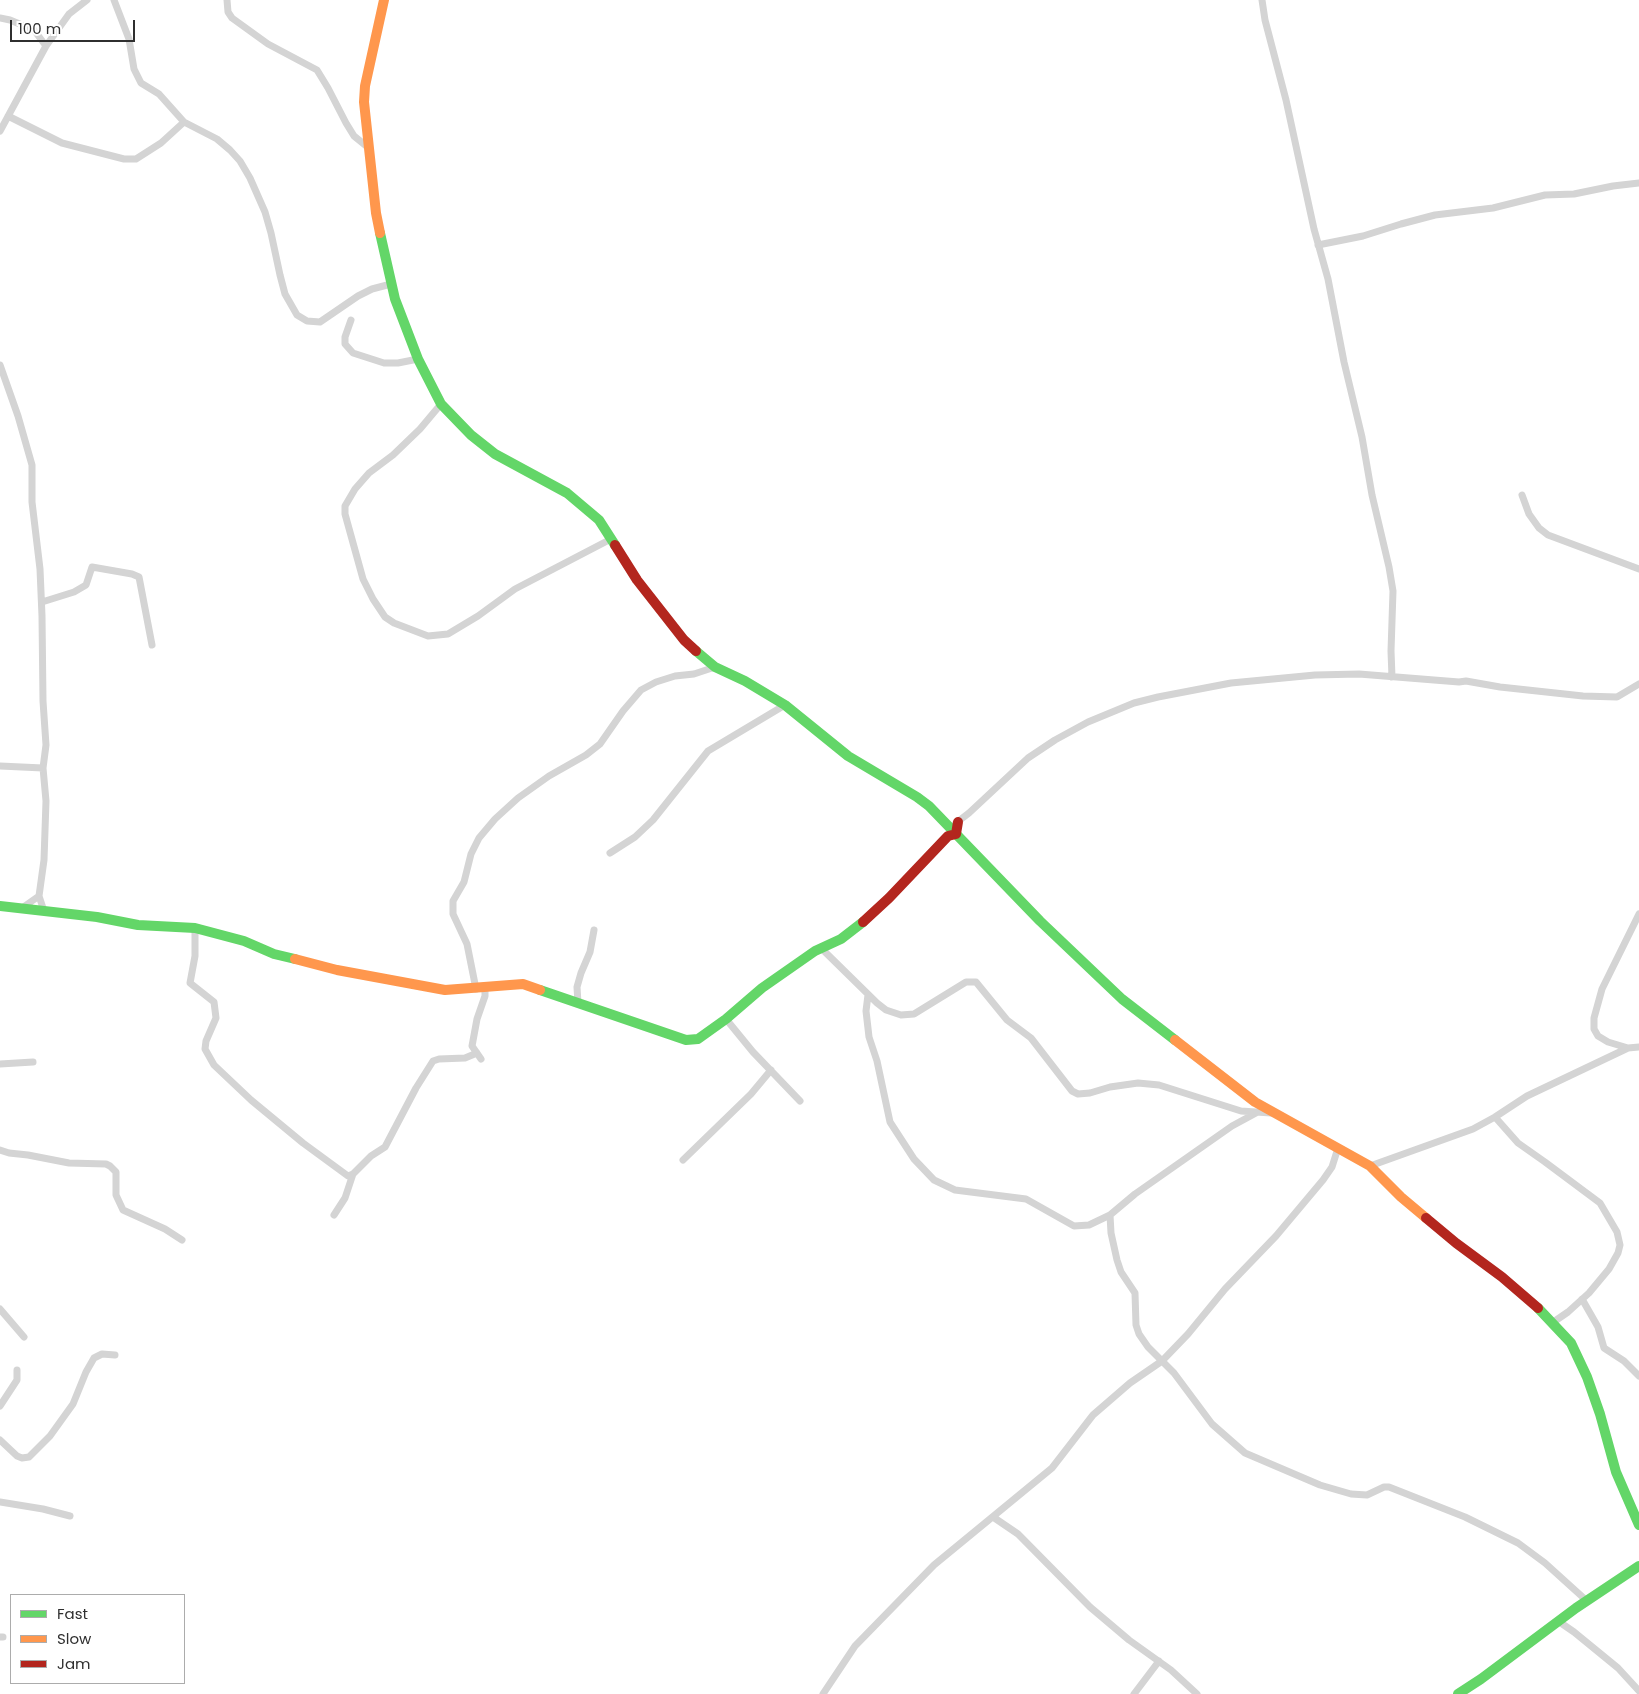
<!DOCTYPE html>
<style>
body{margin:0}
#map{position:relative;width:1639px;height:1694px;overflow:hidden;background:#fff;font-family:Poppins,sans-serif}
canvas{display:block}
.legend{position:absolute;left:10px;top:1594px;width:175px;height:90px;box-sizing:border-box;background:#fff;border:1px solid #acacac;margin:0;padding:6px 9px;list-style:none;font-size:15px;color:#2f2f2f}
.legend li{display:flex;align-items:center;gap:10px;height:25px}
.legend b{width:25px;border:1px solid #acacac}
.scale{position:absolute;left:10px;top:20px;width:125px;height:22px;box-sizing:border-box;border:2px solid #2f2f2f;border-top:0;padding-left:6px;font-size:15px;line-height:18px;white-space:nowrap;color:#2f2f2f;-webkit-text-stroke:4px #fff;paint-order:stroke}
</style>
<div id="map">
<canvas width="1639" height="1694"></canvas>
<ul class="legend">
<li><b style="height:6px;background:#63d668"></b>Fast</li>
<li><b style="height:6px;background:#ff974d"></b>Slow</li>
<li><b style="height:6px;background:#b3261e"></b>Jam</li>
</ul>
<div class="scale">100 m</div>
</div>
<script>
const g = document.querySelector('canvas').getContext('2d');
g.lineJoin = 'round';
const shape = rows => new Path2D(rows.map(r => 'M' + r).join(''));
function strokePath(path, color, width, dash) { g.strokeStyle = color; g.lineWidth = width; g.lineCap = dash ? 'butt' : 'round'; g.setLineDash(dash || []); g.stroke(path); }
strokePath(shape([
 [114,0,129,39,134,69,141,83,159,94,184,122,217,139,230,150,240,161,250,178,265,212,271,233,280,275,285,294,297,315,307,321,320,322,358,296,372,289,391,284],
 [227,0,228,12,232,18,268,44,317,70,328,88,346,123,354,136,370,149],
 [1262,0,1265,20,1286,100,1314,229,1328,279,1344,362,1362,437,1372,495,1389,567,1393,591,1391,651,1392,677],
 [0,18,10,20,34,30,46,46],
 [8,116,62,143,124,159,136,159,161,143,184,122],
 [0,131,46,46,69,14,87,0],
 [1318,245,1363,236,1401,224,1435,215,1493,208,1545,195,1574,194,1613,186,1639,183],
 [351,320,345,337,345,344,353,353,384,363,398,363,418,359],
 [0,365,18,416,32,465,32,502,40,569,42,616,43,701,46,745,43,768,46,801,44,860,39,896,44,911],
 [441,404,420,429,393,455,369,473,355,489,345,506,345,514,363,579,373,599,385,617,394,623,428,636,448,634,478,616,515,589,611,539],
 [1522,495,1529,514,1539,528,1548,535,1639,569],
 [42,602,74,592,86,585,92,567,132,574,139,577,152,645],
 [0,766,43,768],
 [956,823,969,813,1028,758,1055,740,1088,722,1134,703,1158,697,1231,683,1315,675,1359,674,1459,682,1466,681,1500,687,1583,696,1617,697,1639,684],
 [610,853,635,837,653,820,708,751,785,705],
 [22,908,39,896],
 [195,928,195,956,190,983,214,1002,216,1018,206,1041,205,1049,214,1065,251,1100,303,1143,348,1176,353,1174,371,1156,385,1147,416,1088,433,1061,439,1059,465,1058,477,1053],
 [821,948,877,1003,886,1010,901,1015,914,1014,966,982,976,982,1007,1020,1031,1038,1072,1091,1078,1094,1090,1093,1110,1087,1138,1083,1159,1085,1241,1111,1271,1113],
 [476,989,467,944,453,914,453,901,464,882,471,854,479,838,495,819,518,798,549,776,586,755,600,744,623,711,641,690,656,682,675,676,694,674,715,667],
 [868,995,866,1011,869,1037,877,1061,890,1122,914,1159,934,1180,955,1190,1026,1199,1074,1226,1089,1225,1110,1215,1135,1194,1232,1126,1256,1113],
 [578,1003,577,987,581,973,590,952,594,930],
 [726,1019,753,1052,800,1101],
 [1628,1048,1608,1042,1598,1036,1594,1029,1594,1018,1602,989,1639,914],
 [481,1059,472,1046,477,1019,485,996,485,988],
 [0,1064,33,1062],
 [1495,1117,1518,1143,1545,1162,1600,1203,1617,1232,1620,1245,1618,1253,1609,1269,1589,1293,1568,1312,1552,1323],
 [0,1150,9,1153,28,1155,69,1163,106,1164,110,1166,116,1172,116,1195,123,1210,165,1229,182,1240],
 [683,1160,751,1094,771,1070],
 [1370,1166,1473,1129,1495,1117,1527,1096,1628,1048,1639,1047],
 [334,1215,345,1198,353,1174],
 [1110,1215,1111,1233,1117,1260,1121,1272,1135,1293,1136,1325,1139,1334,1148,1347,1174,1373,1212,1424,1245,1453,1320,1485,1351,1494,1367,1495,1384,1487,1389,1487,1465,1517,1518,1543,1545,1563,1587,1601],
 [1582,1299,1598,1327,1604,1348,1624,1361,1639,1376],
 [0,1309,24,1337],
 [0,1406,17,1380,17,1370],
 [0,1440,17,1456,22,1458,29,1457,50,1436,73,1404,86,1372,94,1358,102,1354,115,1355],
 [0,1502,43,1509,70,1516],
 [993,1517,1018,1534,1090,1607,1129,1640,1171,1670,1197,1694],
 [1558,1621,1574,1632,1618,1668,1639,1691],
 [0,1637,3,1637],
 [823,1694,855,1646,934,1565,1052,1468,1093,1415,1130,1383,1162,1361,1188,1334,1225,1289,1276,1236,1323,1180,1332,1167,1338,1148],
 [1134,1694,1159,1661]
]), '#d4d4d4', 7);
strokePath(shape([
 [380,233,395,299,418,359,441,404,471,435,495,454,567,493,599,520,615,545],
 [696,651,715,667,745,681,785,705,848,756,917,797,929,806,1040,921,1122,999,1175,1040],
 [0,906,97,917,138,925,195,928,244,941,274,954,295,959],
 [540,990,686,1040,698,1039,726,1019,762,988,815,951,841,939,863,922],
 [1538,1308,1571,1343,1587,1377,1600,1414,1616,1472,1639,1525],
 [1458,1694,1481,1679,1576,1608,1639,1566]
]), '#63d668', 10);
strokePath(shape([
 [380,233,376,213,364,102,365,86,384,0],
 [295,959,337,970,445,990,523,984,540,990],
 [1175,1040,1255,1102,1370,1166,1401,1197,1426,1218]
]), '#ff974d', 10);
strokePath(shape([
 [615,545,637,580,684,640,696,651],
 [863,922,889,898,948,836,956,834,958,822],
 [1426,1218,1456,1243,1502,1277,1538,1308]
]), '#b3261e', 10);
</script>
